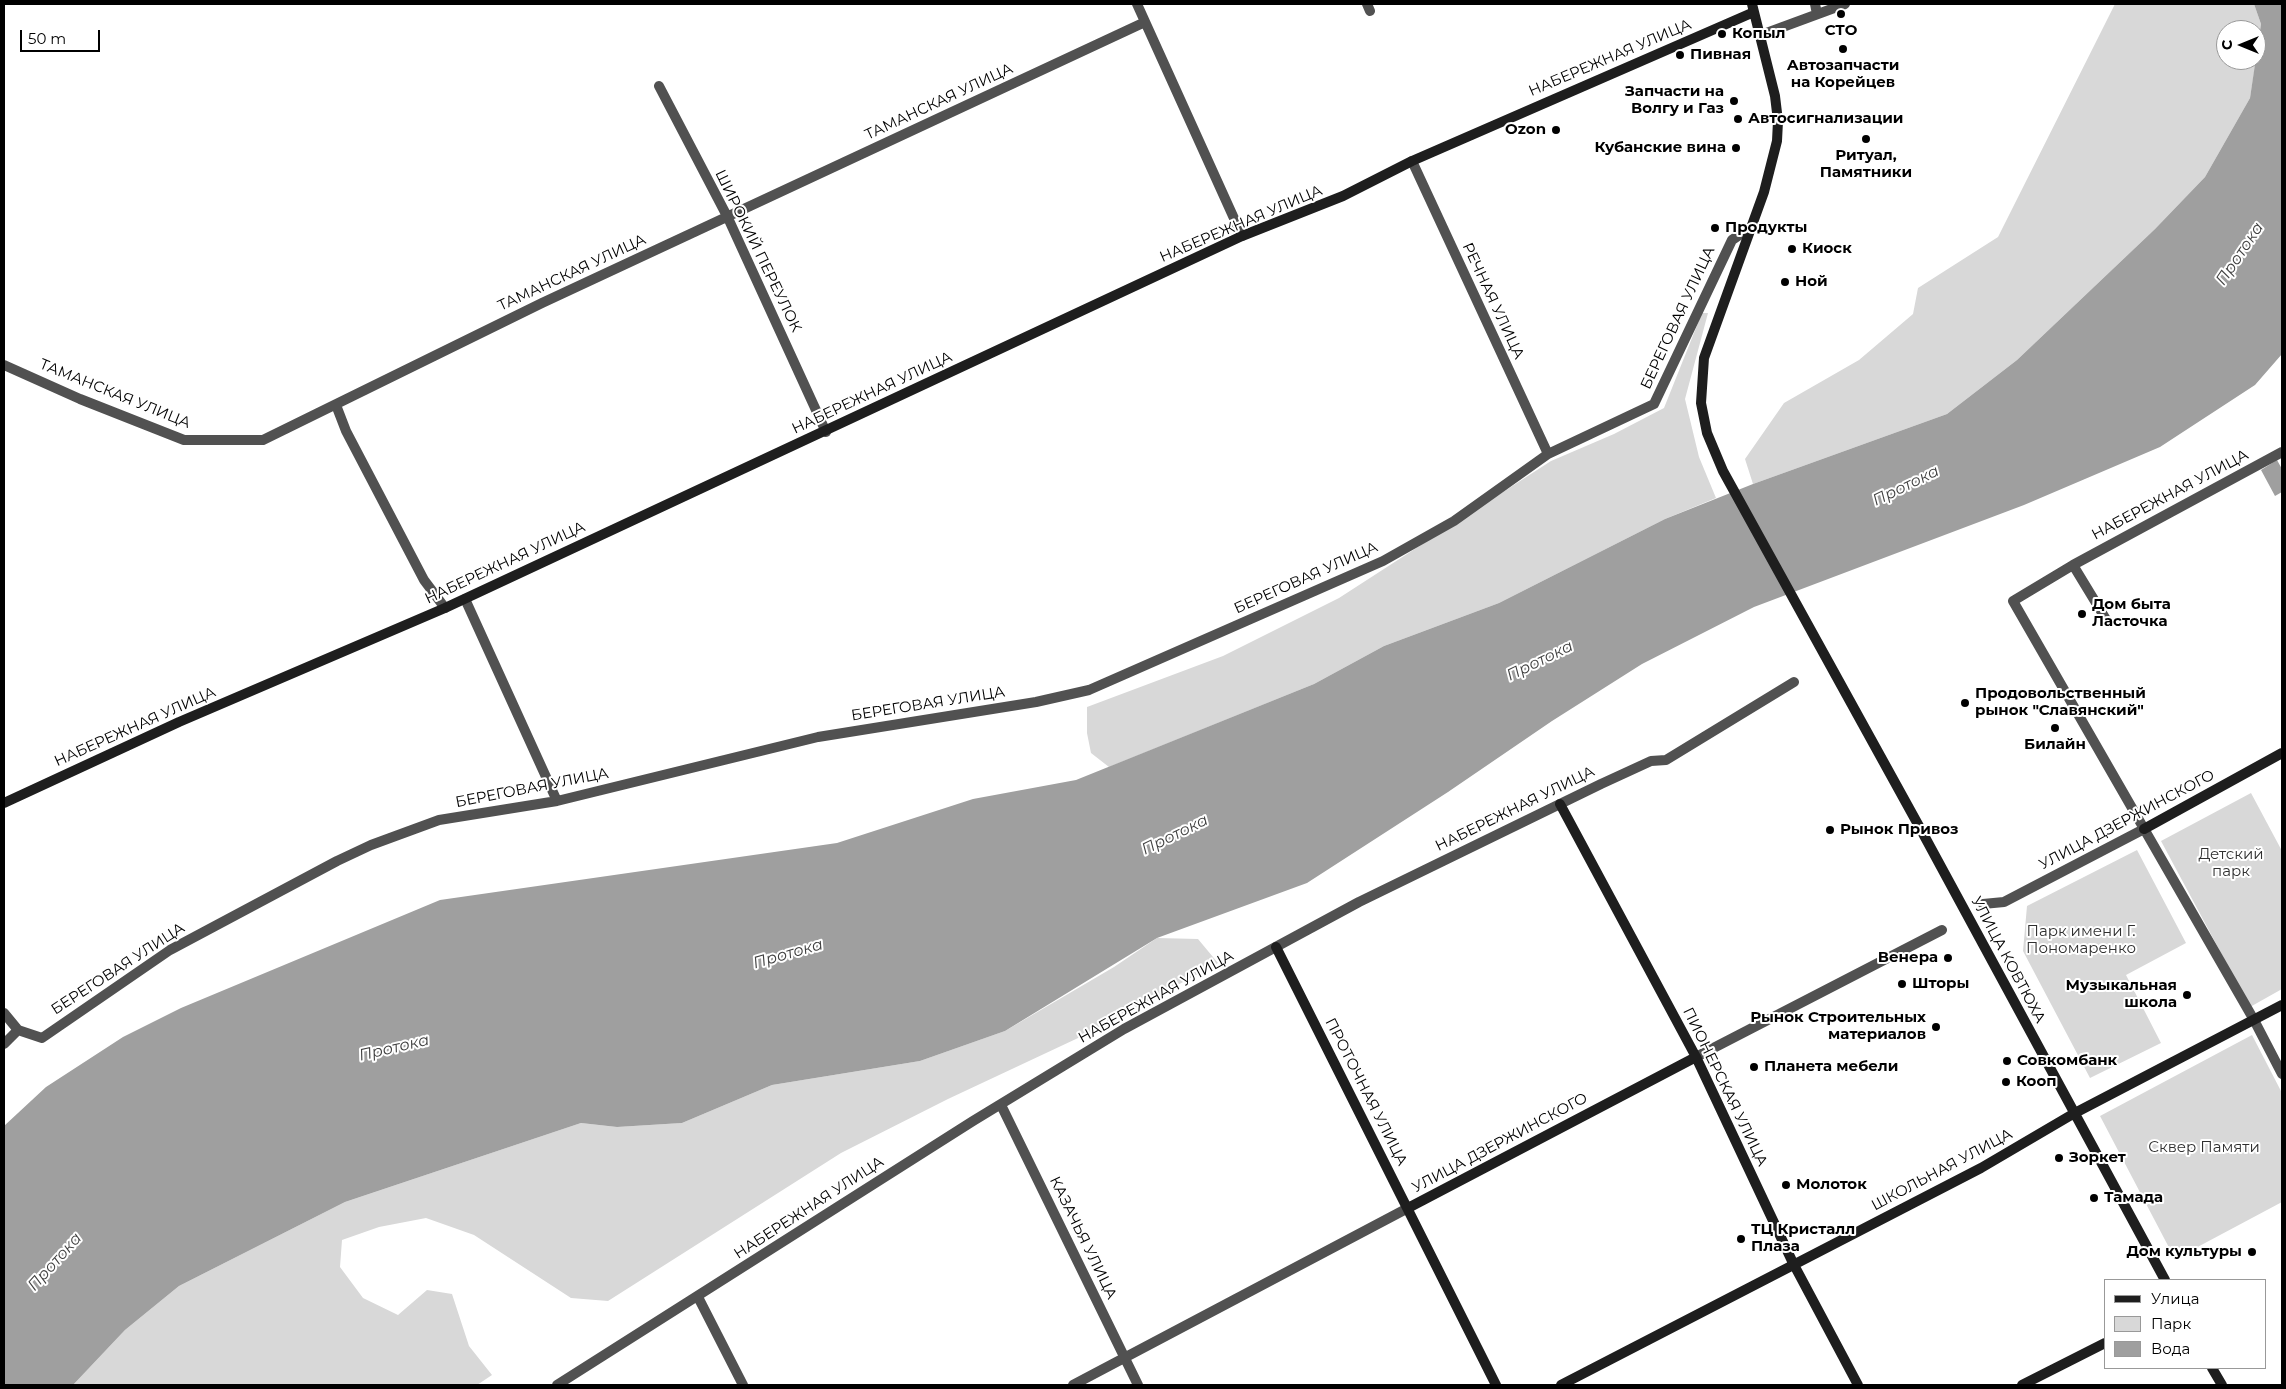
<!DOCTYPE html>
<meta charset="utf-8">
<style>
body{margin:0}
#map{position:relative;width:2286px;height:1389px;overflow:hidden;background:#fff;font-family:Montserrat,sans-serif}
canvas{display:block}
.frame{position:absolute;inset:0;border:5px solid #000;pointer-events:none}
.legend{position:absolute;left:2104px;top:1279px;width:162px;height:90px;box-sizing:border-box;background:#fff;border:1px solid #999;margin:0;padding:6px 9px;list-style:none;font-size:15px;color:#000}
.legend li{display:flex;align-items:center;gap:10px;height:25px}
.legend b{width:25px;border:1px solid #999}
.north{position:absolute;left:2216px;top:20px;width:50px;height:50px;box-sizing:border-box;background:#fff;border:1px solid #999;border-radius:50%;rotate:270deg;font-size:14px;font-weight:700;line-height:20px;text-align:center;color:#000}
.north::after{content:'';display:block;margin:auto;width:18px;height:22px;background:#000;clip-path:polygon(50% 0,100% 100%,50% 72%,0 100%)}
.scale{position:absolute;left:20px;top:30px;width:80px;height:22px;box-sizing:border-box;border:2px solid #000;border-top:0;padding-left:6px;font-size:15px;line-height:18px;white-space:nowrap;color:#000;-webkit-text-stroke:4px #fff;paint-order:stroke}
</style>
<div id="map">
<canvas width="2286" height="1389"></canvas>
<div class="frame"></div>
<ul class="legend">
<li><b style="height:6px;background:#1e1e1e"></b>Улица</li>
<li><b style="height:14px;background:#d8d8d8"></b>Парк</li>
<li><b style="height:14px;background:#9f9f9f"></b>Вода</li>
</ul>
<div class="north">С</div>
<div class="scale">50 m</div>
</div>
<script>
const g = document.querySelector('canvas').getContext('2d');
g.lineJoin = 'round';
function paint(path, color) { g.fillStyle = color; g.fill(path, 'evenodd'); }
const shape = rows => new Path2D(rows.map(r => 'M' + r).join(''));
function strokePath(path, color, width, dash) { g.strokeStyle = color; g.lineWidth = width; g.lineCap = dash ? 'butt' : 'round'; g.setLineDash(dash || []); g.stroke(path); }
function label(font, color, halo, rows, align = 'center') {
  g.font = font + ' Montserrat,sans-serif'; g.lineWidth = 4; g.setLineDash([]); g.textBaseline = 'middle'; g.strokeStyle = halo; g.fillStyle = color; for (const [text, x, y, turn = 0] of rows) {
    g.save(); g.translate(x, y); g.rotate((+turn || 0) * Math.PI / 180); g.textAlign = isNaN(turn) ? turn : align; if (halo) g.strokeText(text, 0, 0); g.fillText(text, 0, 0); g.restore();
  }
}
paint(shape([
 [2115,4,2254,4,2261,24,2256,58,2256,30,2226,30,2226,60,2256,60,2250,98,2205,177,2155,229,2017,360,1947,414,1753,484,1745,459,1784,403,1859,360,1913,314,1918,288,1998,237],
 [1702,313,1708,313,1685,399,1699,457,1716,498,1665,519,1499,603,1384,646,1314,684,1109,767,1091,753,1087,733,1087,707,1223,656,1339,598,1551,461,1614,434,1664,408],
 [2251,793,2282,851,2282,989,2250,1007,2161,841],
 [2137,850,2186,943,2126,975,2161,1043,2090,1078,2023,951,2027,906],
 [1157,938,1198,939,1218,963,1093,1031,948,1099,841,1153,608,1301,571,1298,474,1235,426,1218,379,1227,342,1240,340,1267,363,1298,398,1315,427,1290,452,1294,469,1346,492,1375,477,1385,73,1385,125,1330,179,1286,345,1202,581,1123,617,1127,682,1123,772,1085,920,1061,1005,1031,1114,967],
 [2252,1035,2282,1093,2282,1202,2175,1259,2100,1116]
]), '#d8d8d8');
paint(shape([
 [2254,4,2282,4,2282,354,2255,385,2160,447,2024,505,1754,607,1642,664,1552,721,1448,792,1307,883,1157,938,1005,1031,920,1061,772,1085,682,1123,617,1127,581,1123,345,1202,179,1286,125,1330,73,1385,4,1385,4,1126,46,1087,123,1037,181,1008,440,900,837,843,973,799,1076,780,1314,684,1384,646,1499,603,1665,519,1753,484,1947,414,2017,360,2155,229,2205,177,2250,98,2261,24],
 [2277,460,2282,469,2282,492,2275,496,2261,470]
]), '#9f9f9f');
strokePath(shape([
 [1137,4,1242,236],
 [1367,4,1370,11],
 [1815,4,1817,14],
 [1761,35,1845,4],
 [659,86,728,218,826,432],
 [1412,161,1548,454],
 [4,365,80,399,184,440,263,440,542,303,1145,22],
 [336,405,346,431,424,580,445,608],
 [2073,565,2282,452],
 [465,599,557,801],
 [2107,621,2073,565,2013,601,2254,1020,2282,1074],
 [1983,904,2004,902,2144,829],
 [4,1013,18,1030],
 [4,1044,18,1030,42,1038,170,950,337,861,371,845,439,820,557,801,818,737,1036,702,1089,690,1383,561,1454,521,1548,454,1654,404,1732,240,1751,227],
 [1696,1057,1942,930],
 [1001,1105,1138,1385],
 [698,1297,743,1385],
 [557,1385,973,1121,1124,1029,1359,902,1601,784,1651,761,1666,760,1794,682],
 [1073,1385,1408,1208]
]), '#515151', 10);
strokePath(shape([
 [1752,4,1775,96,1778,121,1777,141,1764,192,1704,358,1701,403,1707,433,1723,471,1920,828,2165,1280],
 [4,803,179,722,445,608,1242,236,1343,196,1412,161,1754,12],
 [1560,804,1696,1057,1793,1263,1858,1385],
 [2144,829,2282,753],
 [1276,947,1496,1385],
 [1408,1208,1696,1057],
 [2212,1368,2222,1385],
 [1561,1385,1981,1168,2073,1114,2282,1005],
 [2022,1385,2105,1343]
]), '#1e1e1e', 10);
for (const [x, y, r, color] of [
 [1841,14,5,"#000"],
 [1722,34,5,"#000"],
 [1843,49,5,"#000"],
 [1680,55,5,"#000"],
 [1734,101,5,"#000"],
 [1738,119,5,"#000"],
 [1556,130,5,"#000"],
 [1866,139,5,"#000"],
 [1736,148,5,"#000"],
 [1715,228,5,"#000"],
 [1792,249,5,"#000"],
 [1785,282,5,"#000"],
 [2082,614,5,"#000"],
 [1965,703,5,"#000"],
 [2055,728,5,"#000"],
 [1830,830,5,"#000"],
 [1948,958,5,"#000"],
 [1902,984,5,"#000"],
 [2187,995,5,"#000"],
 [1936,1027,5,"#000"],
 [2007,1061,5,"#000"],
 [1754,1067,5,"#000"],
 [2006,1082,5,"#000"],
 [2059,1158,5,"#000"],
 [1786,1185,5,"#000"],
 [2094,1198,5,"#000"],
 [1741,1239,5,"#000"],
 [2252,1252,5,"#000"]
]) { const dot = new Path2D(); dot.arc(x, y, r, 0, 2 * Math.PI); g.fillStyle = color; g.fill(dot); strokePath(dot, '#fff', 2); }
label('bold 15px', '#000', '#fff', [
 ["СТО",1841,31,"center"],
 ["Копыл",1732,34],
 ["Пивная",1690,55],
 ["Автозапчасти",1843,66,"center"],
 ["на Корейцев",1843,83,"center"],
 ["Запчасти на",1724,92,"right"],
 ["Волгу и Газ",1724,109,"right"],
 ["Автосигнализации",1748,119],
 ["Ozon",1546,130,"right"],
 ["Кубанские вина",1726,148,"right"],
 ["Ритуал,",1866,156,"center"],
 ["Памятники",1866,173,"center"],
 ["Продукты",1725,228],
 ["Киоск",1802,249],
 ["Ной",1795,282],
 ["Дом быта",2092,605],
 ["Ласточка",2092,622],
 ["Продовольственный",1975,694],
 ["рынок \"Славянский\"",1975,711],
 ["Билайн",2055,745,"center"],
 ["Рынок Привоз",1840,830],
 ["Венера",1938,958,"right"],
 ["Шторы",1912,984],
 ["Музыкальная",2177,986,"right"],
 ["школа",2177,1003,"right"],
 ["Рынок Строительных",1926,1018,"right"],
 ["материалов",1926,1035,"right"],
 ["Совкомбанк",2017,1061],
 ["Планета мебели",1764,1067],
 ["Кооп",2016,1082],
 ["Зоркет",2069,1158],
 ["Молоток",1796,1185],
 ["Тамада",2104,1198],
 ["ТЦ Кристалл",1751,1230],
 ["Плаза",1751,1247],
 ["Дом культуры",2242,1252,"right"]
], 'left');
label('15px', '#000', '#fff', [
 ["НАБЕРЕЖНАЯ УЛИЦА",1610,58,-23],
 ["ТАМАНСКАЯ УЛИЦА",939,102,-25],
 ["НАБЕРЕЖНАЯ УЛИЦА",1241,224,-23],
 ["ШИРОКИЙ ПЕРЕУЛОК",758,251,64],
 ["ТАМАНСКАЯ УЛИЦА",572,273,-25],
 ["РЕЧНАЯ УЛИЦА",1493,301,65],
 ["БЕРЕГОВАЯ УЛИЦА",1678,318,-65],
 ["НАБЕРЕЖНАЯ УЛИЦА",872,393,-25],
 ["ТАМАНСКАЯ УЛИЦА",115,394,22],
 ["НАБЕРЕЖНАЯ УЛИЦА",2170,495,-28],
 ["НАБЕРЕЖНАЯ УЛИЦА",505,563,-25],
 ["БЕРЕГОВАЯ УЛИЦА",1306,578,-24],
 ["БЕРЕГОВАЯ УЛИЦА",928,704,-9],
 ["НАБЕРЕЖНАЯ УЛИЦА",135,727,-24],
 ["БЕРЕГОВАЯ УЛИЦА",532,788,-11],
 ["НАБЕРЕЖНАЯ УЛИЦА",1515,809,-26],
 ["УЛИЦА ДЗЕРЖИНСКОГО",2127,820,-28],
 ["УЛИЦА КОВТЮХА",2008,960,62],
 ["БЕРЕГОВАЯ УЛИЦА",118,969,-33],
 ["НАБЕРЕЖНАЯ УЛИЦА",1156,997,-29],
 ["ПИОНЕРСКАЯ УЛИЦА",1725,1087,64],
 ["ПРОТОЧНАЯ УЛИЦА",1366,1092,63],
 ["УЛИЦА ДЗЕРЖИНСКОГО",1500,1143,-28],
 ["ШКОЛЬНАЯ УЛИЦА",1942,1170,-28],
 ["НАБЕРЕЖНАЯ УЛИЦА",809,1208,-33],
 ["КАЗАЧЬЯ УЛИЦА",1083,1238,64]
]);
label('15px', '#2f2f2f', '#fff', [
 ["Детский",2231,855],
 ["парк",2231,872],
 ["Парк имени Г.",2081,932],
 ["Пономаренко",2081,949],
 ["Сквер Памяти",2204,1148]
]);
label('italic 16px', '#404040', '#fff', [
 ["Протока",2240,254,-56],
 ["Протока",1906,486,-26],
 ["Протока",1540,661,-26],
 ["Протока",1175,835,-26],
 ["Протока",788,954,-16],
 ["Протока",394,1048,-13],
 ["Протока",55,1262,-48]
]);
</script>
